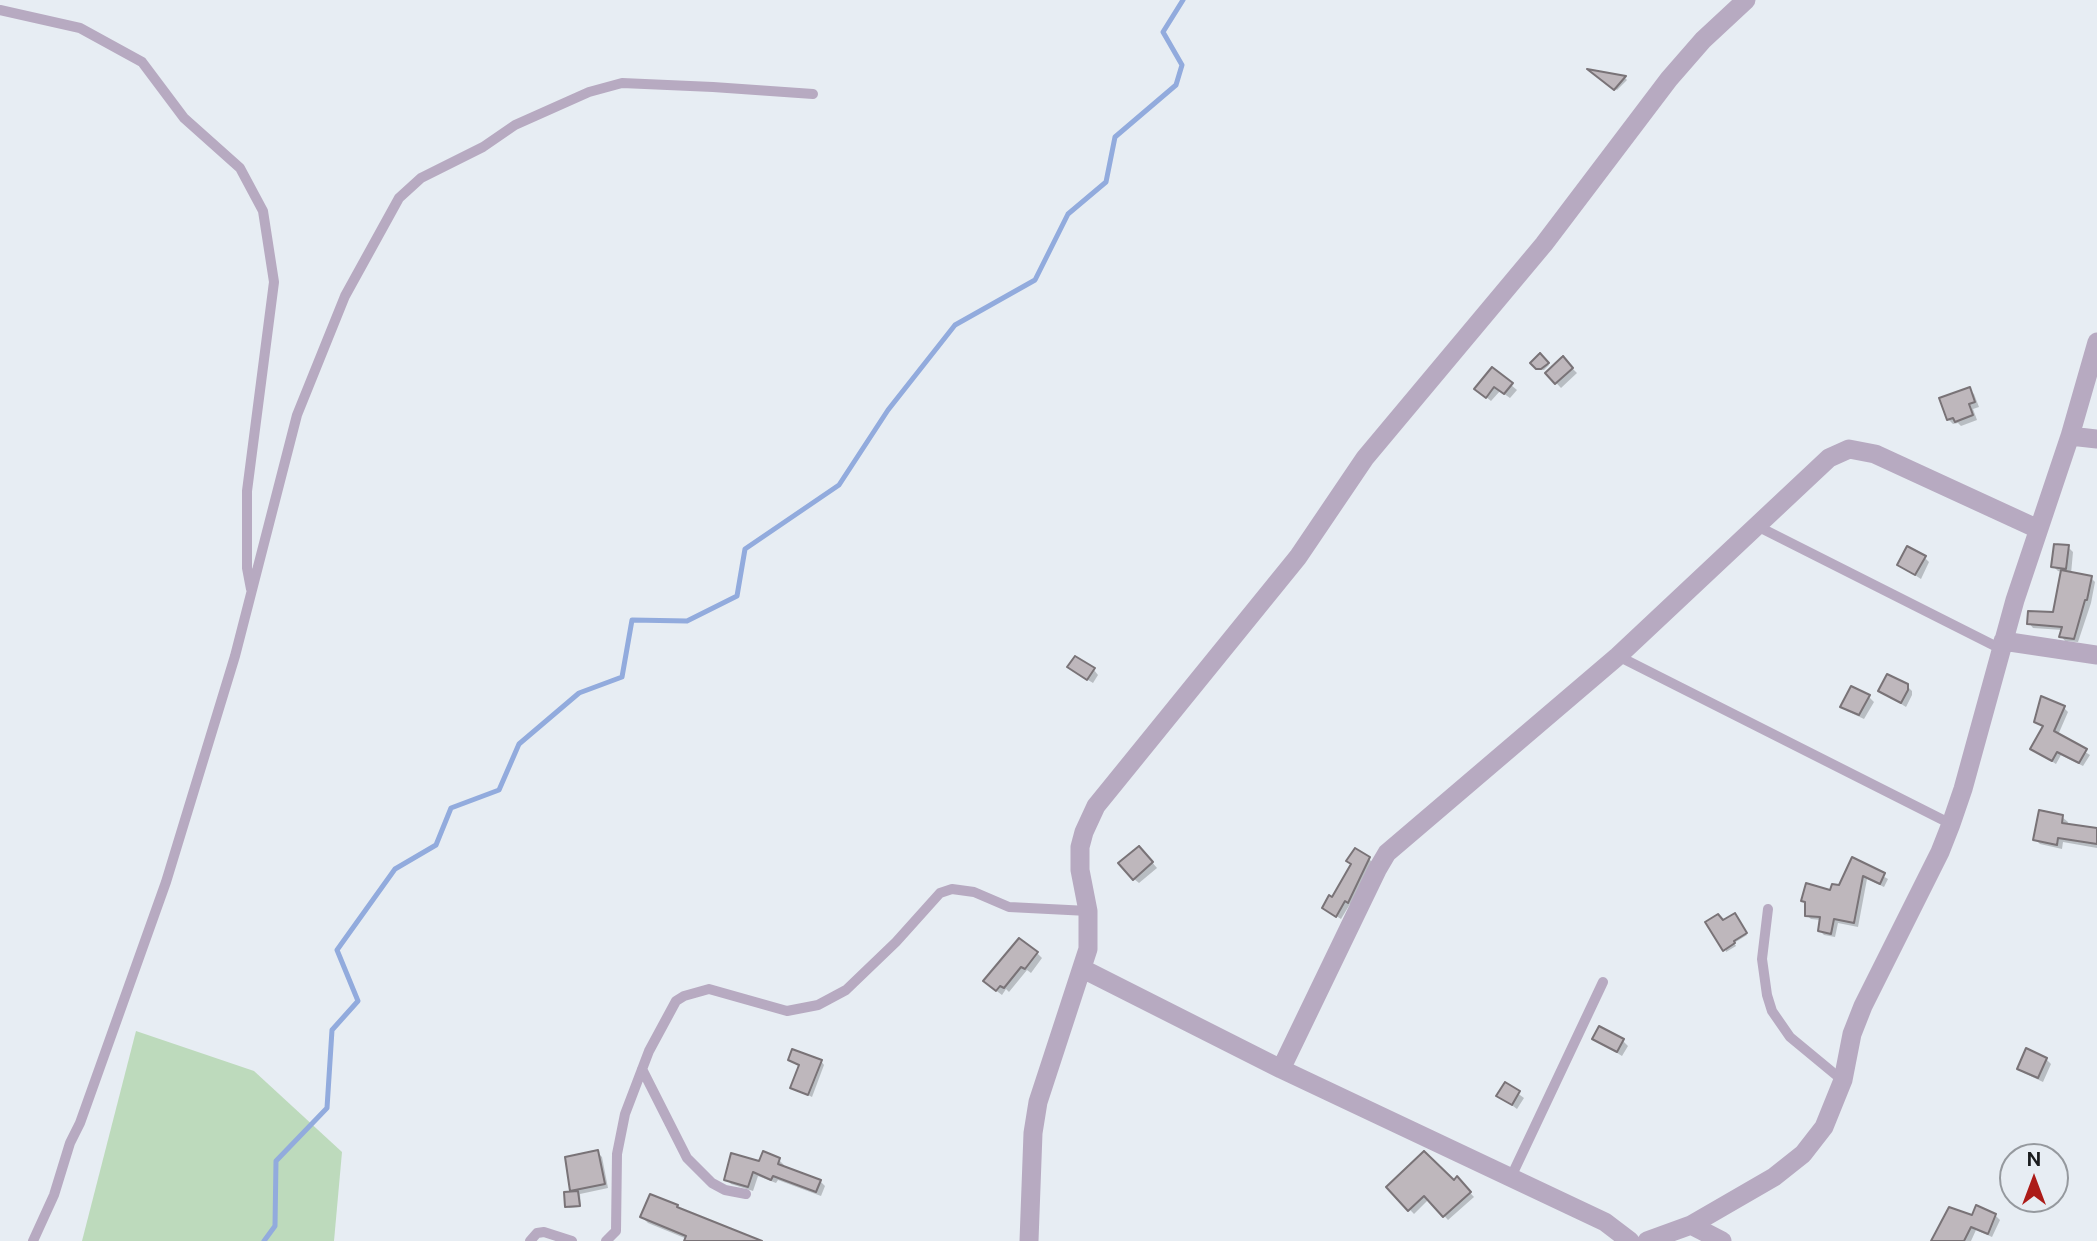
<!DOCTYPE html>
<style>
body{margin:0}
#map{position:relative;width:2097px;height:1241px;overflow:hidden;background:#e7edf3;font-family:"Public Sans",sans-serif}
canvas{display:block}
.north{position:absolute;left:1999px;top:1143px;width:70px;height:70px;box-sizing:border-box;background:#e7edf3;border:2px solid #95999e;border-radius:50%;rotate:0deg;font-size:19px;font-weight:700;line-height:28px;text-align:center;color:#1a1c1e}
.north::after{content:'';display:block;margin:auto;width:24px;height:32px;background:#ac1b18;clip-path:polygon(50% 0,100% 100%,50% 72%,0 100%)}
</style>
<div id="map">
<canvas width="2097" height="1241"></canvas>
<div class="north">N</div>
</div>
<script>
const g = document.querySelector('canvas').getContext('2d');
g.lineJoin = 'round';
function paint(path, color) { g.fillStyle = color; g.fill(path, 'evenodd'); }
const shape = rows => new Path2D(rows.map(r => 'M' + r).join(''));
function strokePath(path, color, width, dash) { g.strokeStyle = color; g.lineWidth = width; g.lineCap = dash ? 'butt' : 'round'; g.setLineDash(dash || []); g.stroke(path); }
paint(shape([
 [136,1031,254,1071,342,1152,334,1241,82,1241]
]), '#bddabc');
paint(shape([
 [1593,72,1625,78,1627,80,1617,90],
 [1540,356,1549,365,1544,370,1540,370,1532,363],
 [1563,359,1577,373,1561,388,1547,373],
 [1492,369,1517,390,1510,398,1500,391,1491,401,1481,393],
 [1969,389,1974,394,1979,407,1973,409,1977,420,1961,426,1958,423,1953,424,1948,419],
 [2068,547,2073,552,2071,574,2091,578,2095,582,2091,603,2078,642,2065,641,2061,636,2063,630,2033,628,2029,623,2054,614,2062,572,2058,571,2053,566],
 [1924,557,1929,562,1921,579,1899,565],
 [1094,670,1098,675,1093,683,1075,672],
 [1907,686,1912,691,1912,695,1906,707,1880,691],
 [1869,697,1874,702,1864,719,1847,711,1842,706],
 [2064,708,2068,712,2058,735,2090,755,2083,766,2061,755,2056,764,2032,749,2044,727,2036,721],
 [2062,817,2068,822,2067,825,2097,830,2097,848,2063,842,2062,849,2040,844,2035,839],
 [1355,850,1374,863,1352,906,1350,904,1341,919,1324,908,1332,899,1353,864],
 [1144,853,1157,868,1139,883,1134,879],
 [1853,859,1888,879,1884,887,1867,879,1858,927,1838,923,1835,937,1824,935,1820,931,1821,920,1811,919,1806,915,1807,905,1803,901,1832,892,1840,887],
 [1737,917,1747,935,1734,943,1736,946,1726,952,1723,922],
 [1037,953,1042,958,1031,973,1027,970,1009,992,1006,989,1002,995,990,986],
 [1594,1039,1623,1041,1628,1046,1622,1056],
 [2046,1059,2051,1064,2043,1082,2024,1073,2019,1068],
 [790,1060,821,1061,824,1065,812,1097,792,1087,800,1066],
 [1505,1084,1524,1098,1517,1109,1498,1095],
 [597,1152,602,1157,608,1188,580,1194,581,1207,569,1208,567,1206,574,1193,571,1190],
 [764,1153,779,1160,784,1165,783,1167,820,1181,825,1186,821,1196,778,1180,776,1183,758,1176,753,1191,731,1184,726,1179,760,1163],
 [1457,1179,1474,1197,1448,1220,1429,1199,1414,1214,1388,1187,1454,1182],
 [651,1196,760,1241,686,1241,687,1239,648,1223,642,1217],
 [1995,1215,2000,1220,1992,1237,1976,1230,1971,1241,1937,1241,1973,1217]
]), '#0003');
strokePath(shape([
 [264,1241,275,1226,276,1161,327,1108,332,1030,358,1001,337,950,395,869,436,845,451,808,499,790,519,744,579,693,622,677,632,620,687,621,737,596,745,549,839,485,888,410,955,325,1035,280,1068,214,1106,182,1115,137,1176,85,1182,65,1163,32,1183,0]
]), '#92abdd', 5);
const building = shape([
 [1587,69,1626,76,1614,90,1587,69],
 [1540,353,1549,363,1541,369,1536,369,1530,363,1540,353],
 [1563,356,1573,368,1555,384,1545,373,1563,356],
 [1492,367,1513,383,1504,394,1494,387,1486,398,1474,389,1492,367],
 [1970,387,1975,402,1969,404,1973,415,1955,422,1953,418,1947,420,1939,398,1970,387],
 [2054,544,2069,545,2066,569,2051,567,2054,544],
 [1907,546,1926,556,1915,575,1897,565,1907,546],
 [2061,570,2092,576,2087,600,2085,600,2074,639,2059,637,2062,627,2027,624,2028,611,2053,612,2061,570],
 [1075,656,1095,668,1087,680,1067,667,1075,656],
 [1887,674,1908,684,1908,690,1901,703,1878,691,1887,674],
 [1851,686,1870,695,1859,715,1840,707,1851,686],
 [2041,696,2065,706,2054,731,2087,749,2079,763,2057,752,2052,761,2030,749,2043,726,2034,722,2041,696],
 [2039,810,2063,815,2062,823,2097,828,2097,844,2058,838,2057,845,2033,840,2039,810],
 [1139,846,1153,862,1133,880,1118,863,1139,846],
 [1355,848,1370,857,1348,903,1345,901,1336,917,1322,908,1329,895,1332,897,1351,864,1346,861,1355,848],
 [1852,857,1885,873,1880,884,1863,876,1854,923,1834,919,1831,934,1818,931,1820,917,1805,916,1805,902,1801,901,1806,883,1830,890,1832,884,1839,885,1852,857],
 [1735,913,1747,933,1734,941,1735,943,1723,951,1705,922,1718,914,1723,920,1735,913],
 [1019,938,1038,952,1025,969,1021,967,1004,988,1000,986,996,991,983,981,1019,938],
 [1599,1026,1624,1039,1617,1052,1592,1039,1599,1026],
 [2026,1048,2047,1058,2038,1078,2017,1069,2026,1048],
 [792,1049,822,1060,808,1095,790,1088,799,1065,788,1060,792,1049],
 [1505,1082,1520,1091,1512,1105,1496,1096,1505,1082],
 [598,1150,605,1184,570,1191,565,1157,598,1150],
 [763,1151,780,1158,778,1164,821,1180,816,1192,773,1176,771,1180,753,1172,748,1187,724,1180,731,1153,759,1161,763,1151],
 [1424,1151,1454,1180,1457,1176,1471,1192,1443,1217,1424,1196,1408,1211,1386,1187,1424,1151],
 [578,1191,580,1206,565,1207,564,1192,578,1191],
 [650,1194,678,1205,677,1207,762,1241,684,1241,686,1236,640,1217,650,1194],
 [1976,1205,1996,1214,1988,1234,1971,1227,1964,1241,1931,1241,1949,1207,1972,1215,1976,1205]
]);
paint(building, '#beb7bc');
strokePath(building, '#797377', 2);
strokePath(shape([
 [0,10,80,28,142,62,184,118,240,168,263,211,274,282,247,491,247,568,251,589],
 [1757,526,2001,649],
 [1618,656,1951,824],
 [1768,909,1762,959,1767,995,1772,1011,1790,1037,1842,1080],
 [642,1069,687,1158,712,1183,725,1190,746,1194],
 [1511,1177,1603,982],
 [33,1241,54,1195,70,1143,80,1123,166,882,235,656,297,415,345,296,399,198,421,178,483,147,515,125,589,92,622,83,713,87,813,94],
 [530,1241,537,1233,544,1232,572,1241],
 [606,1241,616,1231,617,1154,625,1114,649,1051,676,1001,684,996,709,989,787,1011,818,1005,846,990,896,942,940,893,952,889,974,892,1009,907,1088,911]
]), '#b7aac1', 10);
strokePath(shape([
 [2070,436,2097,439],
 [2003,641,2097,655],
 [1083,969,1281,1069,1605,1222,1630,1241],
 [1281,1069,1377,870,1387,853,1618,656,1829,458,1849,449,1875,454,2038,529],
 [1691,1225,1722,1241],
 [1029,1241,1033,1133,1038,1102,1088,949,1088,911,1080,870,1080,847,1084,832,1096,806,1298,557,1365,458,1544,244,1669,79,1703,40,1746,0],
 [1647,1241,1691,1225,1774,1177,1803,1154,1824,1127,1843,1080,1852,1034,1863,1006,1940,852,1951,824,1963,789,2015,600,2070,436,2097,342]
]), '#b7aac1', 19);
</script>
